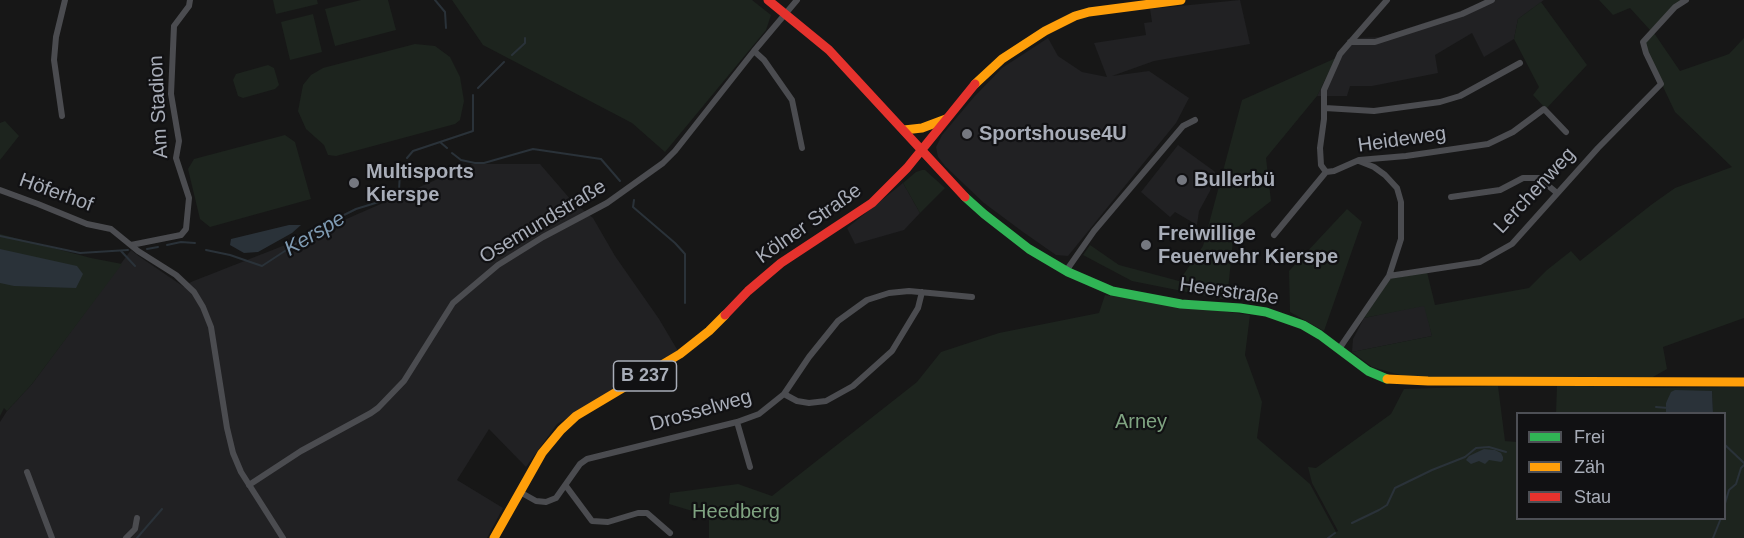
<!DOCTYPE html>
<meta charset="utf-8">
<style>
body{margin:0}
#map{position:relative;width:1744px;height:538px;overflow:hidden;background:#171717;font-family:Helvetica,sans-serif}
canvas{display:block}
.legend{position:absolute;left:1516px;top:412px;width:210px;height:108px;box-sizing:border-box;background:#111113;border:2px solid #4d4f55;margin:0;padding:8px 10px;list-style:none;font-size:18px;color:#a8adb8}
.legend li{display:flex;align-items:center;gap:12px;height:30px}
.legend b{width:30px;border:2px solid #4d4f55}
</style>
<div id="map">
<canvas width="1744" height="538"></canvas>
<ul class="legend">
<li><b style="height:8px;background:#30b455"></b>Frei</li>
<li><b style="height:8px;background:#ff9f0a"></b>Zäh</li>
<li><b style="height:8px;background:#e5322d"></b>Stau</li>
</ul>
</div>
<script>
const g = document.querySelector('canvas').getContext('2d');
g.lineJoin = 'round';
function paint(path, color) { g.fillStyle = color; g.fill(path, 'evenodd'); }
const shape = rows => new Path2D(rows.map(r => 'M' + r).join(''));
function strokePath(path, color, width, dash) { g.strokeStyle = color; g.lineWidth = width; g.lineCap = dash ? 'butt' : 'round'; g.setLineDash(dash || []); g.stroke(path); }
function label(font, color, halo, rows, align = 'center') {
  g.font = font + ' Helvetica,sans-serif'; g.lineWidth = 4.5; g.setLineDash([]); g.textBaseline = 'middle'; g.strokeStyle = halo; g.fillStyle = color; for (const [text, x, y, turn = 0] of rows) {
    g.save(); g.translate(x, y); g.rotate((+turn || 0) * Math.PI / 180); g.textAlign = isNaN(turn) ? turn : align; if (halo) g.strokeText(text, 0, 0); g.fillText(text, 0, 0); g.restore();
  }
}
paint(shape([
 [1240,0,1250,44,1154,61,1112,76,1149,71,1189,98,1176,123,1068,256,1056,255,1023,232,984,203,945,166,938,157,936,147,942,135,974,97,1002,68,1048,38,1058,56,1082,72,1107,77,1094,43,1146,35,1144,23,1152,22,1150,9],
 [1486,0,1544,0,1518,19,1514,39,1484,57,1472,33,1435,55,1438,73,1372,86,1350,86,1347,96,1317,96,1336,58,1355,38,1381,37,1469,8],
 [1178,145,1214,171,1216,174,1210,191,1199,211,1197,225,1175,212,1170,217,1141,192],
 [472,164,540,164,571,200,593,218,615,256,659,319,678,351,557,424,526,467,489,429,457,480,503,508,487,538,0,538,0,422,7,411,32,384,131,250,140,257,184,287,191,282,303,238],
 [903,183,920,213,904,230,855,244,847,228],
 [1425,305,1432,336,1352,352,1353,339,1364,318]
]), '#212123');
paint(shape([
 [273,0,317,0,318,4,276,14],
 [361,0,388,0,396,30,335,46,325,9],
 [452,0,752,0,771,15,766,30,665,152,632,123,483,45],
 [1599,0,1682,0,1650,30,1630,8,1613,15],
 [1541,2,1587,65,1546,109,1533,95,1539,87,1514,39,1518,19],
 [313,14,322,52,290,60,281,22],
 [1654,33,1680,71,1729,54,1744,38,1744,318,1663,347,1667,369,1653,377,1407,377,1372,367,1352,352,1432,336,1424,306,1364,318,1390,279,1427,272,1435,305,1529,288,1547,270,1571,251,1580,261,1651,205,1675,188,1732,167,1675,112,1647,53,1645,42],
 [415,44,435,46,450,57,460,77,464,101,460,120,455,124,336,156,328,155,324,145,306,129,298,111,303,85,311,75,323,68],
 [1336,58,1317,96,1266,158,1271,201,1234,230,1227,300,1132,281,1083,255,1090,245,1119,265,1179,281,1203,246,1242,100],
 [268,65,274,68,279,85,275,89,243,98,238,96,233,80,236,74],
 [5,121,19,136,0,160,0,123],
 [285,135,295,142,311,199,210,227,200,219,188,169,194,159],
 [922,170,925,170,945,188,920,213,903,183,916,172],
 [1347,209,1362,222,1324,331,1290,312,1289,271],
 [0,234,91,258,122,264,32,384,7,411,4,408,0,416],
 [1105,295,1250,315,1245,355,1262,402,1257,438,1310,484,1336,532,1338,531,1312,483,1308,467,1316,468,1391,414,1404,389,1498,386,1505,441,1517,442,1518,518,1724,518,1724,414,1713,413,1712,391,1666,403,1666,413,1556,414,1557,385,1651,388,1744,387,1744,538,709,538,709,516,669,504,670,493,738,484,772,496,917,382,941,352,999,333,1099,313]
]), '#1d241e');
paint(shape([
 [289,225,301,225,292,233,258,252,244,253,230,245,231,239],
 [0,249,77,266,83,274,76,288,14,286,0,283],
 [1675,390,1712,391,1713,413,1666,413,1666,403,1671,392],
 [1484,449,1495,450,1501,453,1503,457,1503,460,1501,462,1489,460,1485,464,1479,461,1471,464,1466,460,1469,456]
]), '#2a3239');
strokePath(shape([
 [435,0,445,12,446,28],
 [512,55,525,43,525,38],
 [478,88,504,62],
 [440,142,473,131,473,95],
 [452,153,461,160,475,163,484,163,533,149,601,159,620,181],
 [407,158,413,151,440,142,447,148],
 [634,200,633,207,675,243,685,254,685,303],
 [0,236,80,253,128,250],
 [167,245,181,242,195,243],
 [147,249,158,247],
 [206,250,230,255,262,266,326,224,356,209,395,197,399,192,400,168],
 [121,251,135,266],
 [1656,407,1668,408],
 [1724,444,1744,463],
 [1724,507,1729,490,1736,484,1741,468,1744,465],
 [1352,523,1379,510,1387,505,1395,488,1432,470,1465,457,1476,448,1489,447,1506,452],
 [137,538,162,509],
 [1328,538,1335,533],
 [1713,538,1721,518]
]), '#2a3239', 2);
strokePath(shape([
 [1387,0,1340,54,1324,90,1324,119,1320,148,1321,165,1326,172,1334,171,1359,160,1406,156,1488,144,1513,132,1544,109,1566,132],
 [1350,42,1375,42,1462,14,1492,0],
 [754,51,764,60,792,100,802,148],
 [1325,108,1374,111,1440,102,1460,96,1520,63],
 [62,116,54,60,56,37,65,0],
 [0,190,38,204,87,224,111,229,138,251,176,275,194,292,203,307,211,327,227,428,233,453,241,472,283,538],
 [1451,197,1500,190,1523,178,1539,178,1557,193],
 [1274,235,1326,172],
 [131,245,181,235,186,229,189,198,176,158,179,141,171,94,174,26,189,6,190,0],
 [1066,271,1094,231,1183,126,1195,120],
 [1389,276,1480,262,1512,244,1598,148,1661,84,1646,53,1643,42,1675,7,1686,0],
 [1339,349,1389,276,1401,239,1401,202,1397,188,1385,175,1374,167,1359,161],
 [784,394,797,401,809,403,826,401,853,386,892,351,918,308,922,292],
 [737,422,750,467],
 [27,472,52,538],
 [249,485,301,451,371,413,378,408,404,381,453,303,498,265,543,237,607,203,663,163,675,151,754,51,797,0],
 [566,486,592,521,608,522,638,513,647,513,670,533],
 [520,492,536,501,546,502,556,498,580,464,587,459,737,422,759,414,784,394,809,357,838,321,867,300,889,293,909,291,972,297],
 [126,538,135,529,137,518]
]), '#4b4c50', 6);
strokePath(shape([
 [965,197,984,214,1029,249,1068,272,1112,291,1181,304,1240,308,1266,312,1303,325,1320,335,1368,371,1387,379]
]), '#30b455', 9);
strokePath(shape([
 [975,84,1002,59,1045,31,1075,16,1089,12,1181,0],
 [904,130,922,128,946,119],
 [1387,379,1428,381,1744,382],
 [494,538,542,453,561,430,576,416,680,354,709,331,725,315]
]), '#ff9f0a', 9);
strokePath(shape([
 [768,0,829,50,965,197],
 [725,315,748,291,781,263,872,203,907,168,975,84]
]), '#e5322d', 9);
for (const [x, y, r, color] of [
 [967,134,6,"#757880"],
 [1182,180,6,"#757880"],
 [354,183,6,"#757880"],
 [1146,245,6,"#757880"]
]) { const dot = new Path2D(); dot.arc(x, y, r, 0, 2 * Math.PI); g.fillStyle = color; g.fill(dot); strokePath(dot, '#111113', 2); }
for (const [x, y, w] of [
 [645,376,63]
]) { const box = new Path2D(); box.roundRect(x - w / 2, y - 15, w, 30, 4.5); g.fillStyle = '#111113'; g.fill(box); strokePath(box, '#a8adb8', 1.5); }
label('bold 18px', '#a8adb8', null, [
 ["B 237",645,376]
]);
label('20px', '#a8adb8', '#111113', [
 ["Am Stadion",159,107,-93],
 ["Heideweg",1402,140,-8],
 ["Lerchenweg",1535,191,-47],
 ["Höferhof",56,193,20],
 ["Osemundstraße",543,222,-31],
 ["Kölner Straße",809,224,-35],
 ["Heerstraße",1229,292,8],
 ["Drosselweg",701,411,-16]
]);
label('bold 20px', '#a8adb8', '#111113', [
 ["Sportshouse4U",979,134],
 ["Multisports",366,172],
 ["Kierspe",366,195],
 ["Bullerbü",1194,180],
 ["Freiwillige",1158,234],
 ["Feuerwehr Kierspe",1158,257]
], 'left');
label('20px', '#7fa381', '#111113', [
 ["Arney",1141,422],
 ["Heedberg",736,512]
]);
label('italic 21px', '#7f9bb3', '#111113', [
 ["Kerspe",315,234,-31]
]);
</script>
